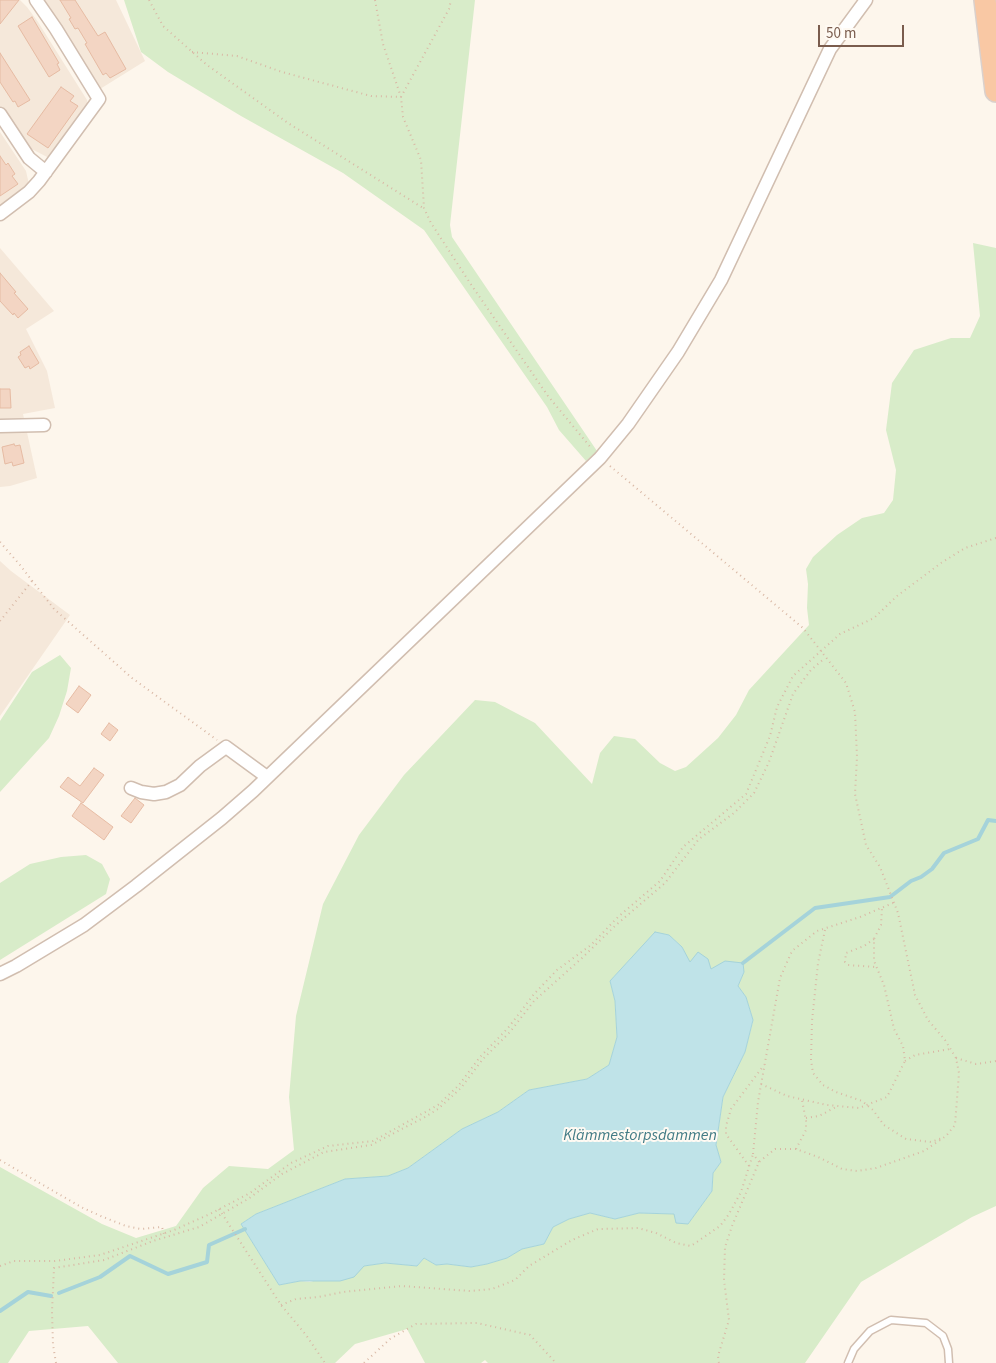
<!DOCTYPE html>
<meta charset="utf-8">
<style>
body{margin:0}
#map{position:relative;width:996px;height:1363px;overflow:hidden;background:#fdf6ec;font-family:"Source Sans 3",sans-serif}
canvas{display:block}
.scale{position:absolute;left:818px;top:25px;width:86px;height:22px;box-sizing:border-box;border:2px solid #7a5c4d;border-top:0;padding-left:6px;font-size:15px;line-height:18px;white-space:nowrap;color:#7a5c4d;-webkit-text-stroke:4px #fffaf3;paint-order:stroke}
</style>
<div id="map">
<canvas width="996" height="1363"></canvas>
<div class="scale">50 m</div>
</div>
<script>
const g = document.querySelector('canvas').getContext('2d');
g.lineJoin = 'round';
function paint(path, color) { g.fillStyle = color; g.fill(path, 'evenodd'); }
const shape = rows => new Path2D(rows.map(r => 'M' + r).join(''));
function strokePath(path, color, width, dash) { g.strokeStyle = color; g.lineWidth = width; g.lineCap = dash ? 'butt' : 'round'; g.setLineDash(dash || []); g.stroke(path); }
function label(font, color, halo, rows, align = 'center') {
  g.font = font + ' "Source Sans 3",sans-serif'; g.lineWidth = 4; g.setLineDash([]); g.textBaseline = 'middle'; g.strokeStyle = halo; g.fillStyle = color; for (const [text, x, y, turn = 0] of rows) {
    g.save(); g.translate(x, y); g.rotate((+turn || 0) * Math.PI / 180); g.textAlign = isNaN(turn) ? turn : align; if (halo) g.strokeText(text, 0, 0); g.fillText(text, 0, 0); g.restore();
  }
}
paint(shape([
 [0,0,20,0,27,7,38,22,87,100,87,104,49,158,26,146,0,106],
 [43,0,116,0,145,61,100,89,93,79],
 [0,132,26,171,32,198,0,221],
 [0,248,54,311,26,329,47,371,55,408,23,414,37,478,10,486,0,487],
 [0,561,11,571,70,615,0,716]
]), '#f5e8da');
paint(shape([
 [124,0,475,0,450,225,452,237,597,451,586,461,559,430,547,407,424,230,343,173,241,116,168,72,141,52],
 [973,243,996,248,996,1206,972,1217,861,1282,805,1363,488,1363,485,1360,481,1363,425,1363,407,1329,355,1344,335,1363,118,1363,88,1326,29,1331,8,1363,0,1363,0,1167,102,1224,136,1238,176,1226,203,1188,229,1166,268,1169,294,1150,289,1097,296,1016,323,904,359,835,404,775,475,700,495,702,535,723,592,784,600,753,614,736,635,739,660,763,675,771,686,767,718,738,736,715,749,690,809,625,807,608,808,584,806,569,813,557,837,535,862,518,884,513,893,500,896,470,886,430,892,383,914,350,951,338,970,338,980,316],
 [655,933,669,935,682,947,690,963,711,970,744,972,738,986,746,997,753,1021,745,1052,723,1097,716,1146,721,1162,713,1173,712,1191,688,1224,675,1214,639,1213,615,1219,590,1213,569,1219,553,1227,544,1244,522,1249,507,1258,487,1264,471,1267,447,1264,436,1265,424,1258,417,1266,385,1263,364,1266,310,1282,300,1281,279,1285,241,1224,256,1214,345,1179,388,1176,408,1168,462,1129,498,1112,529,1090,587,1079,609,1065,617,1037,615,1001,610,981],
 [60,655,71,668,67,691,59,716,49,738,0,792,0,721,32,672],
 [86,855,102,864,110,879,106,894,0,960,0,883,30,864,61,857]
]), '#d8ecc9');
const water = shape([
 [655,932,669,935,682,947,690,962,698,952,708,959,711,969,725,961,743,963,744,972,738,986,746,997,753,1020,745,1052,723,1097,716,1145,721,1162,713,1173,712,1191,688,1224,676,1223,674,1214,639,1213,615,1219,590,1213,569,1219,553,1227,544,1244,522,1249,507,1258,487,1264,471,1267,447,1264,436,1265,424,1258,417,1266,385,1263,364,1266,354,1277,340,1281,300,1281,279,1285,241,1224,256,1214,345,1179,388,1176,408,1168,462,1129,498,1112,529,1090,587,1079,609,1065,617,1037,615,1001,610,981,655,932]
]);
paint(water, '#bfe3e8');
strokePath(water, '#a5d3da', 1);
strokePath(shape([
 [743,963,815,908,890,897,911,881,921,877,932,869,944,853,978,839,988,820,996,821],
 [59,1293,100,1277,130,1256,168,1274,207,1262,209,1245,245,1229],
 [0,1311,28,1292,51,1296]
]), '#a5d3da', 4);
const building = shape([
 [0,0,19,0,0,24,0,0],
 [60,0,75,0,98,36,105,32,126,69,110,78,106,73,103,75,85,44,87,43,78,28,75,29,69,19,71,18,60,0],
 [32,17,59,63,57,64,60,70,49,77,18,26,32,17],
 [0,53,30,100,18,107,15,101,13,102,0,82,0,53],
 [61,87,74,96,70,101,78,106,48,148,27,134,61,87],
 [0,156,6,165,8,163,15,174,12,176,18,184,0,196,0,156],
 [0,273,16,292,14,293,28,309,18,318,14,313,13,315,0,301,0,273],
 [29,346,39,363,30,369,29,366,25,368,18,357,21,355,20,352,29,346],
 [0,389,10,389,11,408,0,408,0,389],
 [14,444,15,446,20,445,24,463,13,466,12,462,5,464,2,447,14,444],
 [79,686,91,695,78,713,66,704,79,686],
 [109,723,118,730,110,741,101,734,109,723],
 [94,768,104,775,83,803,60,787,68,777,80,786,94,768],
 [135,798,144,805,131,823,121,816,135,798],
 [81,803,113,827,104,840,72,816,81,803]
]);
paint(building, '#f3d5c3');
strokePath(building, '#e6bba3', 1);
const service = shape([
 [848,1363,854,1349,870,1331,891,1320,926,1323,943,1336,948,1349,949,1363]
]);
const minor = shape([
 [0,114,29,158,46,172],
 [0,214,29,192,39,181,99,99,56,29,36,0],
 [0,426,44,425],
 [131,788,141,792,154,794,166,792,180,785,200,766,226,747,267,777],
 [0,974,16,966,84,925,136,886,222,818,253,791,600,458,628,424,678,352,721,280,830,49,866,0]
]);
const trunk = shape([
 [985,0,996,91]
]);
strokePath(service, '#d1beb0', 9);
strokePath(minor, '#d1beb0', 15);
strokePath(trunk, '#dad1cd', 24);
strokePath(shape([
 [149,0,163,26,207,65,288,123,423,208],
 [375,0,383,44,401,97,403,117,421,160,424,208,431,223,470,283,548,396,592,449],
 [192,52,237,56,282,72,371,96,401,97,449,9,451,0],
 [610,466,803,628,846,683,855,712,857,757,855,794,866,845,880,867,898,913,915,995,928,1020,945,1040,956,1058,959,1073,955,1125,946,1136,924,1151,876,1168,857,1171,842,1169,818,1157,796,1149,775,1149,759,1162,732,1226,725,1247,724,1280,729,1320,718,1356,719,1363],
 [0,542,20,565,54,609,132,678,217,740],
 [0,621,32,581],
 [825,930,818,963,812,1021,811,1060,813,1073,823,1085,836,1092,862,1101,873,1110,884,1125,906,1139,931,1142,942,1138],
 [874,939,864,946,846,953,845,962,848,965,875,967],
 [956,1058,976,1064,996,1061],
 [905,1061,915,1055,950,1049],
 [761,1084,787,1096,827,1105,859,1108,887,1097,905,1061,903,1046,894,1029,884,985,874,961,874,939,881,925,882,908],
 [806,1118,819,1116,836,1107],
 [796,1149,806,1130,806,1121,802,1100],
 [0,1160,83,1208,103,1217,126,1226,141,1229,162,1227,165,1238],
 [759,1162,753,1154,758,1102,780,978,792,951,817,931,860,917,893,903],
 [749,1166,726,1134,726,1126,731,1109,764,1065],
 [219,1209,281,1305,306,1335,325,1363],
 [0,1266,14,1261,55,1261,100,1255,174,1230,210,1214,250,1193,291,1163,328,1146,373,1141,438,1105,459,1085,480,1057,508,1028,534,994,557,970,591,945,618,917,660,881,683,847,746,794,770,736,777,707,793,676,840,634,874,618,897,596,941,563,965,548,996,538],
 [281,1305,296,1299,318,1297,343,1292,402,1286,470,1291,492,1289,515,1280,529,1266,572,1240,598,1229,638,1228,656,1233,676,1243,691,1246,720,1226,729,1214,741,1192,753,1154],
 [56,1363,53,1345,52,1311,54,1268,104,1260,153,1241,199,1227,248,1199,282,1174,324,1152,371,1145,425,1117,438,1109,461,1088,483,1059,510,1032,534,1001,582,958,616,925,665,883,699,839,734,813,754,793,769,762,793,694,811,670,825,658],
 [364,1363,390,1339,416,1324,477,1323,530,1335,556,1363]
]), '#d9b8a5', 2, [1, 4]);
strokePath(service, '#fff', 6);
strokePath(minor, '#fff', 12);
strokePath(trunk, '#f9c8a4', 21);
label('italic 16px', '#437c86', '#fffaf3', [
 ["Klämmestorpsdammen",640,1136]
]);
</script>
